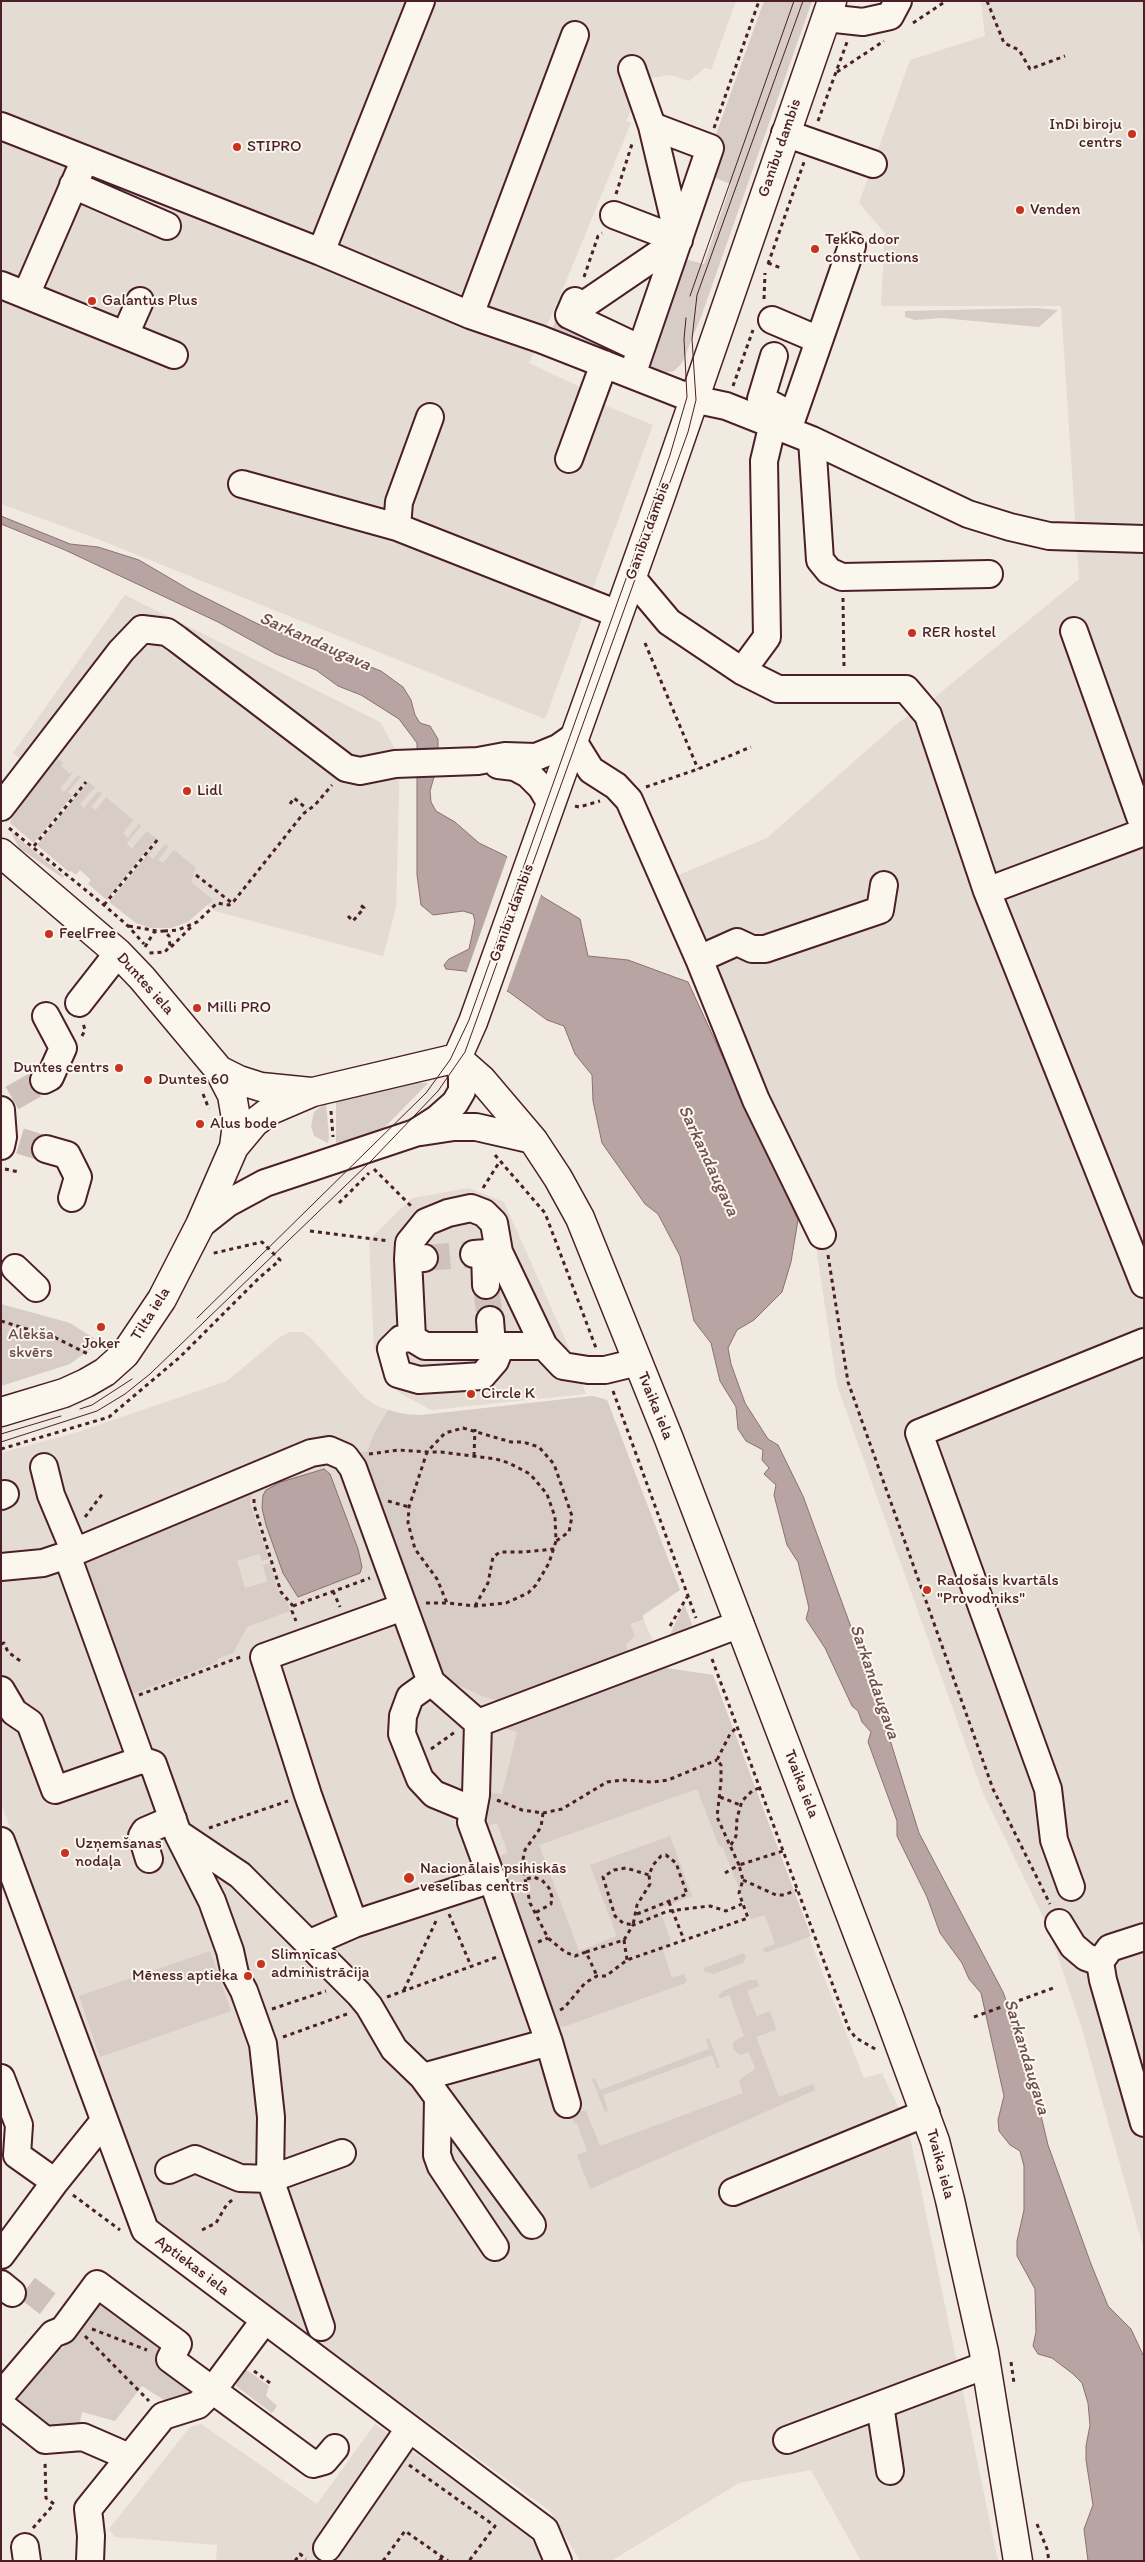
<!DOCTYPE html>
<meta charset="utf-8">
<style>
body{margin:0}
#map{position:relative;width:1145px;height:2562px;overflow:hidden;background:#f0eae0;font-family:Itim,sans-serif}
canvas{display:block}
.frame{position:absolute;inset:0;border:2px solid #4a1f2b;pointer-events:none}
</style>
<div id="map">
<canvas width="1145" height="2562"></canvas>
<div class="frame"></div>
</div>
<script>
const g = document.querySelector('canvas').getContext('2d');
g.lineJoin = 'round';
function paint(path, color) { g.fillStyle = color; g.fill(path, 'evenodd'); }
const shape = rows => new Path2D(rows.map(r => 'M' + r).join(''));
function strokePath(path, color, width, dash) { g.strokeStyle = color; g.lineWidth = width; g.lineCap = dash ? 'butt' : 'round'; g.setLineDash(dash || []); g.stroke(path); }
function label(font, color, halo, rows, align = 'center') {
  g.font = font + ' Itim,sans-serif'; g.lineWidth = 4; g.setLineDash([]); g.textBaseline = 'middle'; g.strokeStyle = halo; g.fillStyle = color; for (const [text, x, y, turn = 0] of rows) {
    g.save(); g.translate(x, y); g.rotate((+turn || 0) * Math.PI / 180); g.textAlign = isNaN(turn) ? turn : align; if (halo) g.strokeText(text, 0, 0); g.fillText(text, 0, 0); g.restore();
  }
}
paint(shape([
 [1,1,736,1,711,70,705,68,689,81,670,75,646,79,626,121,631,123,555,308,529,363,580,387,604,405,653,425,545,719,90,536,1,504],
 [981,1,1144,1,1144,2250,1082,2029,1048,1927,983,1793,837,1385,815,1240,834,1234,722,996,708,947,676,876,767,838,899,722,911,714,937,708,934,698,1079,579,1061,306,881,306,885,233,859,203,910,60,985,36],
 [125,595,380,722,400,758,396,908,383,956,215,911,13,753],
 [469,1188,504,1202,566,1341,586,1394,431,1410,398,1392,374,1348,369,1240,412,1198],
 [290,1332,302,1332,311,1338,365,1398,379,1407,398,1413,422,1415,593,1396,607,1400,680,1590,642,1616,656,1648,652,1666,713,1675,824,1977,864,2078,882,2073,908,2127,998,2561,861,2561,811,2470,739,2483,611,2561,580,2561,550,2511,155,2223,145,2195,147,2193,134,2158,131,2157,1,1803,1,1453,78,1432,227,1381,280,1337],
 [201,2424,317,2504,375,2424,528,2535,537,2548,542,2561,216,2561,217,2545,115,2537,109,2529,190,2427]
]), '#e4dbd2');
paint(shape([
 [764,1,812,1,701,317,682,363,674,371,659,374,647,371,680,258,704,264,731,184,710,176,715,137],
 [1036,308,1058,310,1039,327,942,318,915,320,905,317,905,311],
 [556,320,628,352,609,360,548,337],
 [55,757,63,763,61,766,70,774,74,771,60,789,64,792,78,775,81,777,68,792,72,796,34,843,10,823,11,820],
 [88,782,95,787,80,804,84,808,98,791,102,794,91,807,96,810,106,797,133,820,123,833,128,838,139,824,141,826,127,843,132,848,147,831,156,838,107,900,88,884,91,880,80,870,76,875,71,871,69,872,37,845],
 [11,832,64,876,63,878,19,848],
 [160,839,149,856,153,859,165,844,169,846,158,860,163,863,174,850,196,868,191,882,213,900,188,922,171,928,150,928,136,923,109,902],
 [413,1083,428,1083,383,1129,363,1137,336,1143,336,1099],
 [326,1102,329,1137,328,1143,314,1136,311,1126,314,1112],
 [1,1304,70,1323,100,1342,70,1364,1,1386],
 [593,1396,607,1400,680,1590,642,1616,644,1619,630,1624,635,1636,626,1644,628,1654,499,1701,482,1696,439,1676,355,1452,367,1452,374,1434,388,1410,409,1415,422,1415],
 [253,1489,250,1504,269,1559,262,1561,259,1554,237,1561,245,1588,267,1582,263,1565,270,1563,279,1593,288,1603,290,1611,247,1627,233,1653,217,1659,218,1662,127,1696,79,1556],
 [684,1604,692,1624,690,1631,669,1637],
 [652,1666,713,1675,811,1936,768,1952,763,1951,764,1948,775,1944,765,1915,751,1919,723,1848,719,1846,697,1789,539,1845,579,1951,617,1936,590,1865,670,1836,692,1896,659,1909,671,1941,663,1951,672,1978,684,1974,687,1981,683,1984,566,2026,550,2028,494,1858,508,1853,497,1823,482,1827,487,1792,502,1794,517,1732,504,1728,508,1722],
 [210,1951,231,2011,100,2057,79,1996],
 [744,1953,746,1957,743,1963,713,1974,704,1971,704,1968],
 [750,1980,757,1980,759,1986,747,1991,757,2016,770,2011,775,2025,776,2030,756,2037,779,2097,813,2084,815,2090,590,2189,577,2155,587,2151,577,2123,575,2124,571,2117,581,2111,586,2111,600,2146,743,2093,739,2082,743,2077,755,2069,749,2052,740,2055,734,2050,733,2042,744,2036,729,1995,719,1999,719,1995,723,1991],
 [709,2038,720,2067,717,2068,712,2055,603,2095,608,2111,605,2112,592,2079,595,2078,600,2090,709,2049,706,2039],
 [100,2299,166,2351,189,2385,189,2398,175,2407,142,2386,115,2421,82,2412,78,2432,47,2434,3,2400,53,2342,62,2349],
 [244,2368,269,2386,266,2396,277,2406,272,2413,236,2386]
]), '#d8ccc6');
const water = shape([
 [1,516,70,544,98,547,139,560,190,590,258,624,288,635,311,647,335,653,381,671,403,687,411,700,415,715,420,723,430,726,438,739,438,763,430,791,431,802,436,811,455,822,479,843,506,856,543,897,580,919,588,956,628,960,688,982,798,1220,791,1262,782,1292,754,1320,737,1330,728,1348,731,1364,745,1403,768,1439,778,1445,803,1496,877,1698,919,1833,1003,1992,1027,2057,1048,2145,1091,2264,1108,2306,1131,2329,1144,2357,1144,2561,1088,2561,1084,2529,1093,2505,1086,2460,1086,2446,1090,2425,1088,2403,1082,2383,1073,2374,1052,2358,1038,2354,1033,2346,1036,2332,1035,2289,1017,2256,1017,2241,1024,2210,1024,2166,1020,2151,1010,2145,999,2131,998,2120,1004,2096,981,1993,969,1979,962,1963,940,1933,927,1897,897,1836,897,1821,868,1742,871,1732,862,1722,858,1711,852,1706,825,1648,806,1619,809,1608,798,1562,787,1545,774,1495,776,1485,764,1474,769,1468,762,1460,763,1450,746,1441,738,1429,736,1407,720,1381,711,1343,694,1321,680,1256,658,1214,645,1204,602,1143,593,1101,592,1075,575,1054,564,1026,547,1020,509,992,465,971,446,969,444,965,449,959,469,949,475,921,473,914,463,911,433,915,421,905,417,875,417,743,399,719,361,695,338,686,316,670,276,654,218,622,65,550,1,524,1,516],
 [324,1469,330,1474,358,1549,362,1567,360,1573,298,1597,283,1573,266,1525,262,1508,263,1495,266,1490,281,1482,324,1469]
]);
paint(water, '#b8a4a2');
strokePath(water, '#8c6f72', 1);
paint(shape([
 [508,855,542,892,506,993,466,974]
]), '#f0eae0');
strokePath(shape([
 [12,1098,44,1080],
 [20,1141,46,1149],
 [424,1258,474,1254],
 [486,1285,490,1320],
 [27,2288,60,2313]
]), '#cfc1bc', 26, [26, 13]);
const minor = shape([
 [421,1,321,252,470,315],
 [826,18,863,22,890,16,898,1],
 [575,35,470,315,540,339,693,399,726,406,812,440,820,560,829,571,842,577,989,574],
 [632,69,652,126,710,148,632,375],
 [1,126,321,252],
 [652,126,679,240],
 [785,133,873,164],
 [85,159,26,295,174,355],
 [73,185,167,226],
 [614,215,679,240],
 [1,285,26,295],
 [575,301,569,315,641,349],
 [569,315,679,240],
 [772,320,819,340],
 [125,335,140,301],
 [774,356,761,399,791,415],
 [788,430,852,246],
 [812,440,968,514,1010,527,1049,536,1144,539],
 [569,459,604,364],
 [242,484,397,527,618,614],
 [397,527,399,502,430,417],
 [632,578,669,622,742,671,778,689,906,689,928,715,987,891,1144,1284],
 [1074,631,1144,828],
 [742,671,767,637,764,461,773,423],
 [573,741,591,770,616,786,629,800,699,959,756,1100,822,1235],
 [498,765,515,767,528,774,541,787,551,804],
 [1,807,121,651,142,629,167,632,177,639,346,768,360,771,395,764,478,761,505,756,536,757,558,748,575,736],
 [987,891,1144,832],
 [699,959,737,942,752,949,765,949,880,910,884,885],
 [79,1003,118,953],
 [44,1080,50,1077,63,1048,46,1016],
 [1,1110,3,1137,1,1146],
 [421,1132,454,1127,476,1127,533,1140],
 [46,1149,67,1155,78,1177,72,1198],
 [200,1225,228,1203,265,1183,415,1133,437,1119,455,1103,462,1091,462,1076,457,1058],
 [485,1253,486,1285],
 [474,1254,499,1252,544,1346,563,1366,588,1370,605,1370,638,1362],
 [424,1258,408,1259,412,1338,425,1346,544,1346],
 [408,1259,409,1243,426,1222,448,1213,471,1208,484,1213,494,1223,499,1252],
 [15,1268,36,1288],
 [490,1320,492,1346],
 [412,1338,401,1339,391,1349,398,1374,419,1380,482,1376,495,1361,501,1346],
 [44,1467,51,1495,74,1550],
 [1,1496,5,1494],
 [67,1555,141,1760],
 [1,1567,43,1563,67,1555,311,1453,329,1450,345,1457,353,1468,431,1682,478,1723],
 [403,1607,264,1657,308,1795,354,1924,492,1879,471,1822,476,1795,478,1723],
 [431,1682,410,1697,403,1716,402,1734,420,1779,434,1794,473,1810],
 [1,1690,14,1712,30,1723,55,1790,141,1760,153,1764,178,1834,212,1901,230,1951,235,1974,244,1991,263,2044,271,2117,270,2179,321,2327],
 [478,1723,740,1624],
 [179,1834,240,1875,359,1994,369,2006,394,2049,423,2077,532,2225],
 [1,1841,145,2230,545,2530,558,2561],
 [149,1859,142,1836,145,1831,173,1819],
 [492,1879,549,2042,567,2104],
 [1071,1887,1054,1840,1048,1789,919,1433,1144,1342],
 [1059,1923,1073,1946,1086,1957,1100,1962],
 [1144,1937,1110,1948,1100,1962,1103,1980,1144,2123],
 [308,1944,354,1924],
 [423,2077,549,2042],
 [1,2078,19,2125,17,2155,55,2182,104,2121],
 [438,2098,437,2155,441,2166,495,2247],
 [169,2170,195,2159,240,2178,270,2179,342,2153],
 [733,2192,926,2113],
 [1,2255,55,2182],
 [1,2284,12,2293],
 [1,2395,53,2334,63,2330,97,2284,178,2344,170,2359,313,2464,324,2461,335,2448],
 [1,2405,45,2440,83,2437,129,2457],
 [787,2440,880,2405],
 [890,2471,880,2405,986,2365],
 [25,2547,27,2561],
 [327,2548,409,2429],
 [90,2561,91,2536,88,2509,163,2416,198,2405,212,2391,264,2321]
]);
const major = shape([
 [1,853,118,953,142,978,219,1070,232,1095,237,1124,234,1147,200,1225,162,1299,125,1354,105,1372,86,1383,64,1393,1,1412],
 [457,1058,482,1080,533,1140,558,1178,580,1218,669,1439,888,2013,935,2141,950,2200,984,2352,1018,2561],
 [457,1058,473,1022,660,498,832,1],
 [219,1070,239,1080,261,1087,311,1092],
 [234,1147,254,1123,271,1110,313,1092,457,1058]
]);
strokePath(minor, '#4a1f2b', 30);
strokePath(major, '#4a1f2b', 31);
strokePath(shape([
 [987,1,1004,43,1019,50,1030,69,1065,56],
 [913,23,946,1],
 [837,72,884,41],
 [818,121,847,42],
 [714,128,759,1],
 [616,194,632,144],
 [768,263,781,268],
 [768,264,804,162],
 [584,277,598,236,602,233],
 [764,299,765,273],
 [733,386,753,330],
 [843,598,844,667],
 [645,643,698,769],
 [646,787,698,769,751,747],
 [290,804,294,798,307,809],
 [575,806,579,807,600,801],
 [9,828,104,905,128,926,144,944],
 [34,846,86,782],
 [196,875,232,903],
 [104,905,158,839],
 [348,916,353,921,364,908,358,903],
 [129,926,157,931],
 [164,931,178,930,197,922,217,903,229,905,234,901,303,814,315,805,332,785],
 [145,947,154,932,164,931,169,936,170,946,165,952,149,953],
 [171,947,193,925],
 [82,1036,85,1030,83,1023],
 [203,1094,209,1109],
 [331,1111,333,1137],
 [495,1155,545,1213,596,1348],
 [5,1169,19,1172],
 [374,1169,412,1207],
 [483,1188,500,1161],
 [339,1203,369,1173],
 [310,1231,389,1241],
 [828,1255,848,1382,993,1789,1050,1904],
 [1,1321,56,1338,90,1355],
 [613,1391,696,1618],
 [1,1449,109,1417,180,1357,259,1278,280,1260,262,1242,210,1254],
 [369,1454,399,1450,427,1452,441,1452,496,1459,509,1463,530,1474,547,1494,555,1517,556,1541,549,1563,536,1585,528,1593,506,1603,475,1606,447,1603,437,1579,415,1549,408,1523,409,1507,427,1452,445,1433,463,1428,511,1442,523,1442,539,1447,554,1464,572,1516,569,1532,556,1541],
 [474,1456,475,1429],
 [254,1499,254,1505,281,1592,293,1606,292,1611,296,1621],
 [388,1501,409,1507],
 [85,1517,103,1493],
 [333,1591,340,1607],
 [426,1603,447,1603],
 [293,1606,370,1578],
 [475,1606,488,1583,493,1557,500,1552,524,1552,554,1549],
 [670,1626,687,1597],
 [1,1644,4,1643,8,1652,23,1663],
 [712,1659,849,2029,856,2038,877,2050],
 [139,1695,243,1656],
 [431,1749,455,1732],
 [720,1797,740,1805],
 [497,1800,522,1810,543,1813,562,1809,607,1782,622,1780,652,1782,668,1780,717,1760],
 [543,1813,541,1827,525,1850,522,1864,530,1903,548,1938,565,1952,575,1956,586,1952,597,1976],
 [209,1828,288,1801],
 [731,1845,736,1836,737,1818,742,1801,753,1790,760,1788],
 [511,1868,522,1864],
 [725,1873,739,1865,717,1817,721,1781,721,1765,717,1760,730,1734,737,1727],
 [527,1879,533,1877,542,1880,549,1888,552,1897,551,1904,535,1913],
 [743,1880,776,1895,784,1895,797,1890],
 [669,1902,684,1940],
 [449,1914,471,1966],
 [637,1914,687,1894,676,1863,666,1855,661,1856,653,1865,649,1875,626,1868,614,1870,603,1877,615,1916,623,1923,633,1925,637,1905,650,1884,649,1875],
 [624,1940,627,1960],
 [538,1942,548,1938],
 [586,1952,624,1940,633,1925,668,1911,710,1906,726,1911,742,1904],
 [279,1957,287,1953],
 [404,1990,436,1921],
 [387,1997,497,1957],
 [272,2009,326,1991],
 [560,2010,564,2008,585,1983,597,1976,606,1976,627,1960,748,1918,739,1893,743,1880,739,1865,783,1851],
 [974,2017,1056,1987],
 [283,2037,347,2014],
 [73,2195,120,2230],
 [202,2230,216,2223,227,2204,235,2198],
 [92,2329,147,2350],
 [85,2336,149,2401],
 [1011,2362,1014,2383],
 [254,2371,270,2383,273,2381],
 [409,2465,495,2526,469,2561],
 [1037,2524,1047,2549,1049,2561],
 [33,2528,54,2504,46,2498,45,2461],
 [295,2561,300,2554,306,2559],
 [383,2561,405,2531,448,2561],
 [439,2561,443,2557]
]), '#4a1f2b', 3, [4, 4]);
strokePath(minor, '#fbf7ec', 26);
strokePath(major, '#fbf7ec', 28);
strokePath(shape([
 [690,296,794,1],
 [197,1318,426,1093,450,1060,469,1020,670,455,687,397,684,339,686,318],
 [80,1409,92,1405,132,1379],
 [1,1434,61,1416],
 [1,1442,97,1411,125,1394,150,1374,371,1161,438,1091,465,1052,688,432,696,400,692,339,697,295,803,1]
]), '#4a1f2b', 1);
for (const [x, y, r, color] of [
 [1132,134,5,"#c8321e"],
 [237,147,5,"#c8321e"],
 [1020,210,5,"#c8321e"],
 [815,249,5,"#c8321e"],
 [92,301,5,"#c8321e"],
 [912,633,5,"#c8321e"],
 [187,791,5,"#c8321e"],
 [49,934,5,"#c8321e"],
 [197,1008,5,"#c8321e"],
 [119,1068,5,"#c8321e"],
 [148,1080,5,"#c8321e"],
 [200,1124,5,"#c8321e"],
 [101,1327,5,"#c8321e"],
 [471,1394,5,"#c8321e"],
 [927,1590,5,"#c8321e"],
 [65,1853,5,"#c8321e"],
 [409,1878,6,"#c8321e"],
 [261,1964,5,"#c8321e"],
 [248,1976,5,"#c8321e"]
]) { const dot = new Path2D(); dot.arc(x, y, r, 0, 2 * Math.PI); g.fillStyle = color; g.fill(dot); strokePath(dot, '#fbf7ec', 2); }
label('16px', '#4a1f2b', '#fbf7ec', [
 ["InDi biroju",1122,125,"right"],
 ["centrs",1122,143,"right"],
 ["STIPRO",247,147],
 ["Venden",1030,210],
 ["Tekko door",825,240],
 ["constructions",825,258],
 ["Galantus Plus",102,301],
 ["RER hostel",922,633],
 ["Lidl",197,791],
 ["FeelFree",59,934],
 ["Milli PRO",207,1008],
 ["Duntes centrs",109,1068,"right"],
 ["Duntes 60",158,1080],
 ["Alus bode",210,1124],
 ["Joker",101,1344,"center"],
 ["Circle K",481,1394],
 ["Radošais kvartāls",937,1581],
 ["\"Provodņiks\"",937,1599],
 ["Uzņemšanas",75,1844],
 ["nodaļa",75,1862],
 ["Nacionālais psihiskās",420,1869],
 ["veselības centrs",420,1887],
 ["Slimnīcas",271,1955],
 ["administrācija",271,1973],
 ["Mēness aptieka",238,1976,"right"]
], 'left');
label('16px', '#4a1f2b', '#fbf7ec', [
 ["Ganību dambis",780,148,-71],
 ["Ganību dambis",648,531,-70],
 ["Ganību dambis",512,913,-70],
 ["Duntes iela",145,984,48],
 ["Tilta iela",151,1314,-58],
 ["Tvaika iela",655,1406,68],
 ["Tvaika iela",801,1784,69],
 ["Tvaika iela",940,2164,75],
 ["Aptiekas iela",192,2266,37]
]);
label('16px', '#6e4a52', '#fbf7ec', [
 ["Alekša",31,1335],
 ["skvērs",31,1353]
]);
label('italic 18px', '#704e55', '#fbf7ec', [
 ["Sarkandaugava",315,642,24],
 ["Sarkandaugava",708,1161,65],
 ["Sarkandaugava",874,1682,71],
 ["Sarkandaugava",1026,2057,73]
]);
</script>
